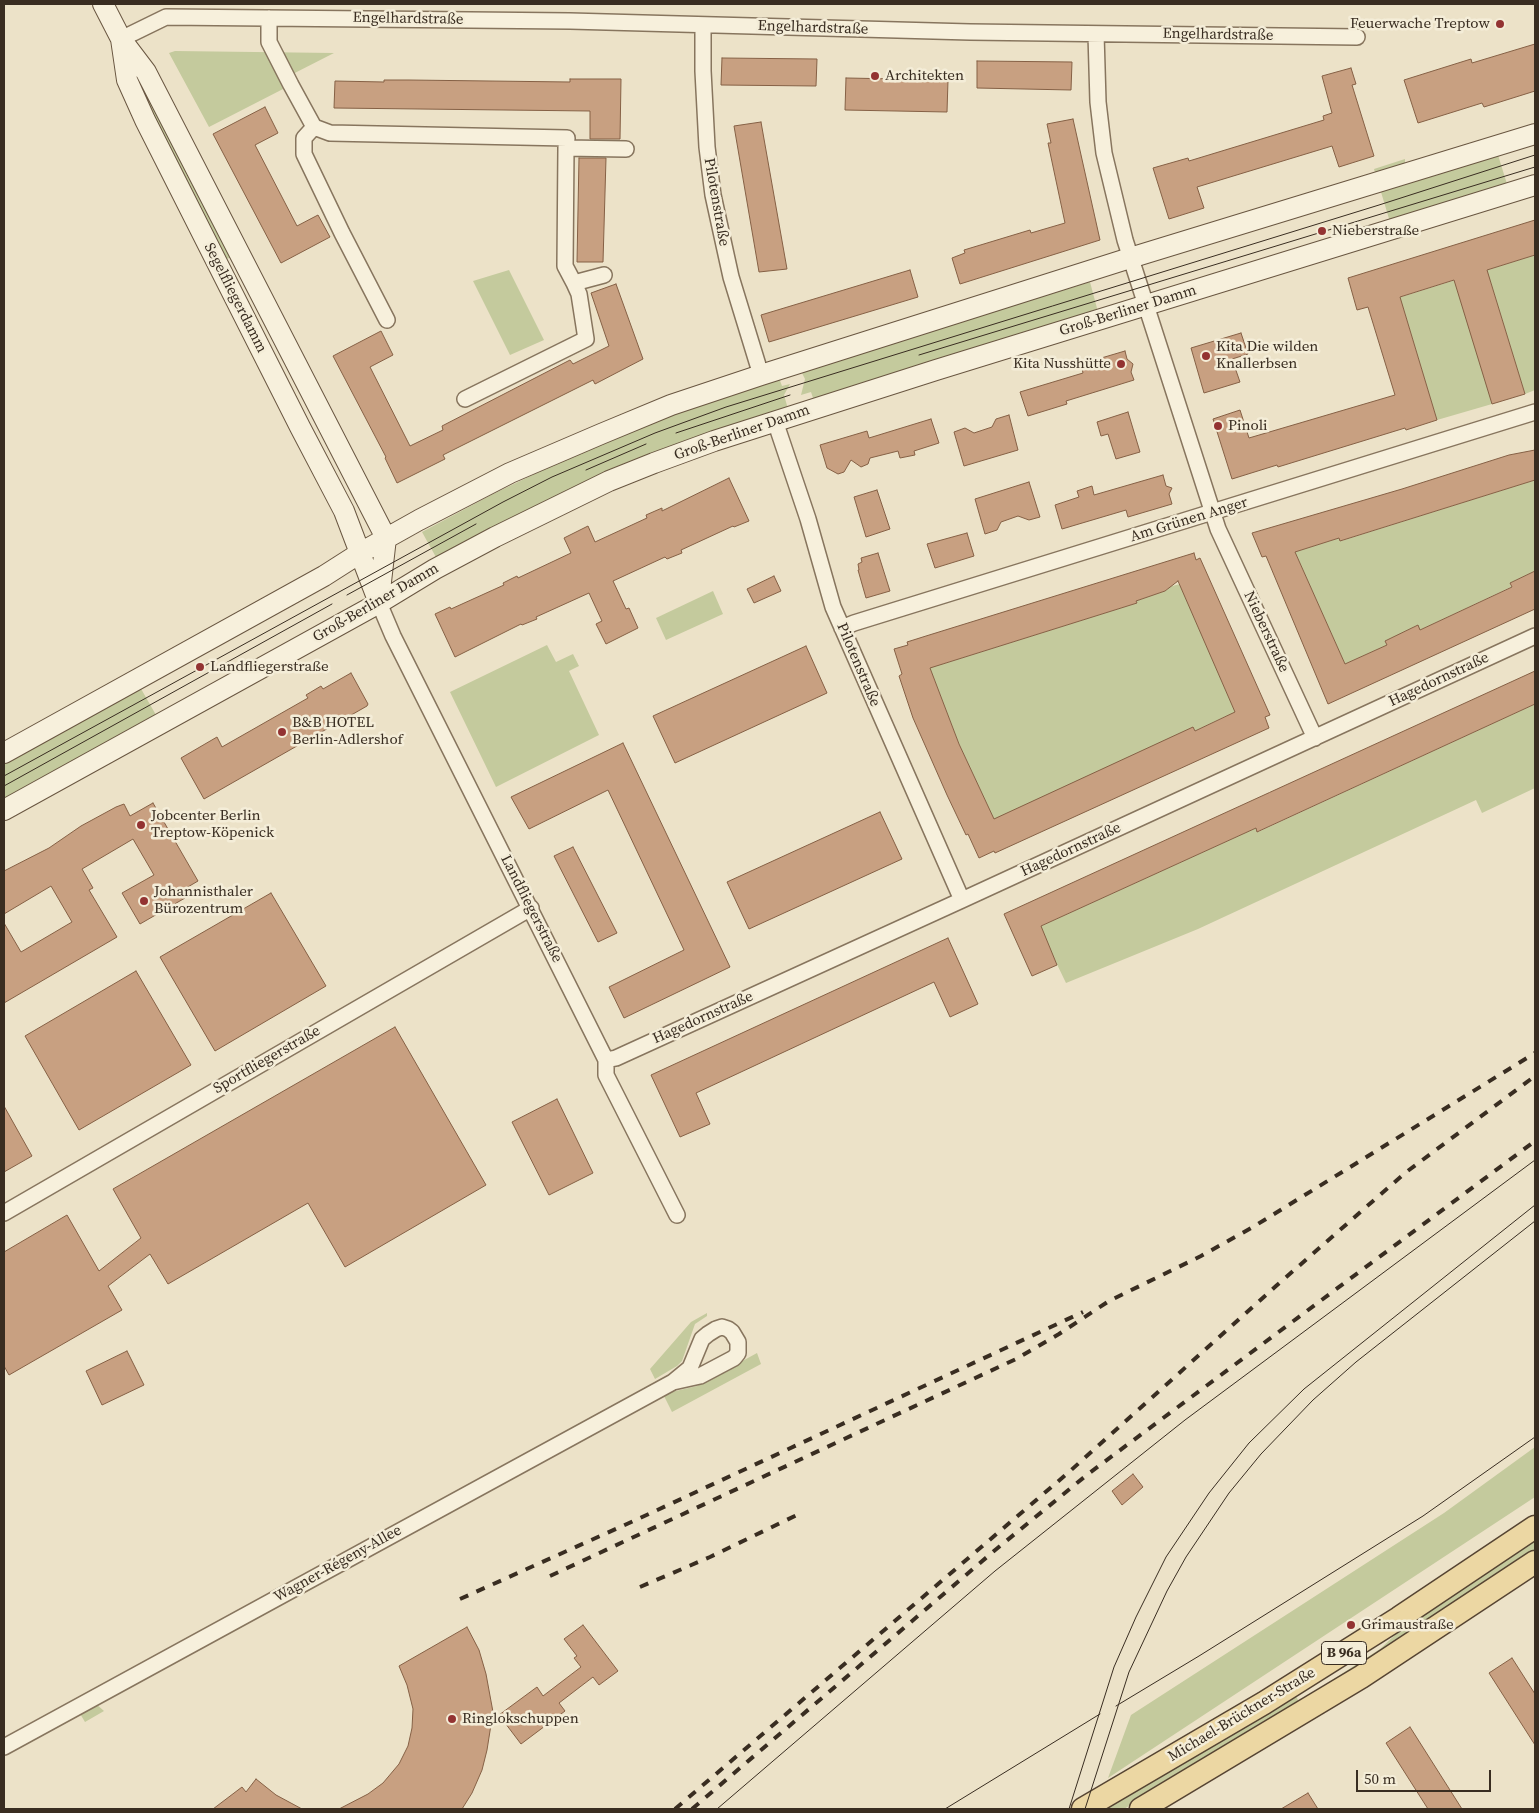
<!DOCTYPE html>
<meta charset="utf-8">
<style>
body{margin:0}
#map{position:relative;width:1539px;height:1813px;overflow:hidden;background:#ece2c8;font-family:"Source Serif 4",serif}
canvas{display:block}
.frame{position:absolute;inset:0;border:5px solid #392d21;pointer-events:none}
.scale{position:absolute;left:1356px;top:1770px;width:135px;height:22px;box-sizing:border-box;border:2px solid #392d21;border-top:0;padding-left:6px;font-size:15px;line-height:18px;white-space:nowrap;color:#392d21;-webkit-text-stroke:4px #f4edd8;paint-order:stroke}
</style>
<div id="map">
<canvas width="1539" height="1813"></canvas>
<div class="frame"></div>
<div class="scale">50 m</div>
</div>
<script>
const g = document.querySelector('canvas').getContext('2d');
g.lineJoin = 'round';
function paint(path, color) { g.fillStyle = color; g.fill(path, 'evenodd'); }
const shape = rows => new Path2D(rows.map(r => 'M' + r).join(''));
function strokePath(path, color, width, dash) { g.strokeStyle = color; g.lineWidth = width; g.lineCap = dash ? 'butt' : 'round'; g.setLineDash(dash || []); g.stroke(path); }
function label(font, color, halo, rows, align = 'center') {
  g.font = font + ' "Source Serif 4",serif'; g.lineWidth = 5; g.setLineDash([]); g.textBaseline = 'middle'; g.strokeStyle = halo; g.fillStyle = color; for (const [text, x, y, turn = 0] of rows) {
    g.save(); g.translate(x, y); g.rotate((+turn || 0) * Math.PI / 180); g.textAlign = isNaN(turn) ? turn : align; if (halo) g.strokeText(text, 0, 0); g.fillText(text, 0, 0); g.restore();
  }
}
paint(shape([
 [175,51,334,53,281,80,285,88,209,127,169,53],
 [145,80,234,256,224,260,136,84],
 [1498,155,1507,184,1390,222,1381,192],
 [1405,159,1405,167,1376,176,1374,169],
 [1535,255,1535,390,1525,394,1491,283,1478,273],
 [509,270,544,340,510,355,473,281],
 [1468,276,1492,404,1437,420,1404,310,1388,301],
 [1090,282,1098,312,814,401,811,392,801,395,805,379,801,371],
 [779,378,782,386,790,384,784,395,788,409,437,559,422,532,493,494,570,457,644,425],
 [1535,480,1535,571,1510,583,1511,587,1420,630,1417,626,1385,641,1387,645,1345,664,1295,552,1339,538,1341,541],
 [1180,584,1237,716,1226,716,1195,731,1193,728,996,824,959,744,928,663,943,664,1137,603,1136,601,1165,591,1168,589,1168,587],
 [713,591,723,614,666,640,656,618],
 [547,645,556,662,573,654,579,666,569,671,599,735,496,787,450,692],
 [140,687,156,715,4,799,4,763],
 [1535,704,1535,788,1482,813,1476,800,1198,929,1066,983,1039,927,1256,828,1258,832],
 [707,1313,707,1316,695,1324,682,1361,677,1366,655,1379,650,1369,691,1322],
 [757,1353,761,1364,672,1412,663,1394,697,1386],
 [1535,1447,1535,1497,1108,1778,1131,1715,1444,1513],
 [1535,1536,1535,1552,1325,1689,1323,1686,1380,1649,1409,1622],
 [1295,1694,1300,1704,1124,1809,1098,1809],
 [95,1703,104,1711,85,1722,79,1712]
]), '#c4ca9d');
const building = shape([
 [1535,44,1535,91,1484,107,1482,103,1418,123,1404,80,1471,59,1472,63,1535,44],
 [722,58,817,59,816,86,721,85,722,58],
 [977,61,1072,62,1071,90,977,88,977,61],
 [1351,68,1356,84,1352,85,1374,156,1339,167,1332,146,1230,177,1197,187,1204,208,1169,219,1153,168,1188,158,1189,161,1324,120,1323,116,1332,113,1322,76,1351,68],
 [846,78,948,80,947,112,845,110,846,78],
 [570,79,621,79,620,139,590,139,590,111,334,108,335,81,384,82,384,80,409,80,570,82,570,79],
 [265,107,278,133,255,145,297,226,318,215,330,237,281,263,213,134,265,107],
 [1073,119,1100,240,960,284,952,258,965,253,964,250,1030,230,1031,233,1065,223,1048,143,1051,143,1047,124,1073,119],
 [761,122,787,269,759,272,734,126,761,122],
 [579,158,606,158,603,262,577,262,579,158],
 [1535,220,1535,255,1487,270,1525,394,1492,404,1454,280,1400,297,1437,420,1406,430,1405,428,1278,467,1277,465,1232,479,1213,419,1240,410,1249,438,1395,395,1368,307,1357,310,1348,278,1535,220],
 [910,270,918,297,769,342,761,315,910,270],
 [616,284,643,359,595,384,593,380,443,455,445,459,397,483,385,458,386,457,333,356,381,331,393,355,370,367,410,446,443,430,442,426,570,360,573,364,609,346,591,293,616,284],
 [1241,333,1248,354,1232,359,1240,382,1204,393,1191,348,1241,333],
 [1125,351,1127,359,1133,364,1131,372,1134,380,1066,401,1067,404,1028,416,1020,392,1083,373,1081,364,1125,351],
 [1128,412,1140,452,1116,459,1108,434,1101,436,1097,422,1128,412],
 [1009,415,1018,450,964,466,954,432,965,428,974,433,992,427,996,419,1009,415],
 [931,419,939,443,914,451,915,455,900,458,898,451,870,458,868,464,861,467,851,460,844,472,838,474,827,468,820,445,867,431,869,438,931,419],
 [1535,450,1535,480,1340,541,1339,538,1295,552,1345,664,1387,645,1385,641,1418,625,1420,630,1512,587,1510,583,1535,571,1535,609,1328,704,1266,556,1262,557,1252,533,1402,489,1509,455,1535,450],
 [1163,475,1166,486,1172,488,1169,494,1172,504,1128,517,1126,510,1062,529,1055,505,1079,497,1077,491,1092,486,1094,495,1163,475],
 [729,478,749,521,734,527,733,526,681,550,682,553,667,559,665,557,613,581,626,609,629,608,638,628,606,644,596,624,602,621,589,593,536,617,537,619,522,625,521,624,455,657,435,614,450,607,451,609,504,585,503,583,517,576,518,578,571,553,564,538,588,526,595,542,647,518,646,515,662,508,662,511,729,478],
 [1029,482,1040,517,1029,520,1018,516,1001,522,997,530,985,534,975,499,1029,482],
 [877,490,890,529,866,537,854,497,877,490],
 [967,533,974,556,935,568,927,544,967,533],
 [878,553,890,591,866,598,858,570,859,570,858,564,862,562,861,558,878,553],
 [1194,553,1196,560,1200,558,1270,715,1265,717,1269,728,995,853,994,851,979,858,968,834,966,835,947,795,913,718,899,676,902,674,894,649,908,645,907,642,926,636,1194,553],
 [1178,581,1235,712,1195,731,1193,727,994,819,959,744,930,668,1137,603,1136,601,1165,591,1178,581],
 [774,576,781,591,754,603,747,589,774,576],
 [806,646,827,693,675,763,653,716,806,646],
 [1535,671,1535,704,1257,832,1256,828,1041,926,1057,965,1032,976,1004,914,1535,671],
 [351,673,368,704,367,706,204,799,181,758,217,737,222,747,308,698,306,695,321,686,323,689,351,673],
 [623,743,730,967,624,1018,609,987,684,950,608,790,529,829,511,797,623,743],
 [153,803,198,881,181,891,185,898,140,924,122,893,154,875,133,839,82,869,93,888,89,890,117,937,4,1003,4,923,21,952,72,922,51,886,4,914,4,871,49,848,81,826,116,807,124,804,130,816,153,803],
 [880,812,902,859,749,929,727,882,880,812],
 [573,847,617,933,598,942,554,856,573,847],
 [271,893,326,986,215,1051,160,957,271,893],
 [948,938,978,1004,950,1017,934,982,696,1093,710,1124,680,1137,651,1075,948,938],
 [136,971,191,1065,79,1130,25,1036,136,971],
 [395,1027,486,1185,345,1267,308,1203,168,1284,150,1254,108,1286,122,1310,9,1375,4,1366,4,1252,67,1215,99,1271,141,1238,113,1189,395,1027],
 [557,1099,593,1173,549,1195,512,1122,557,1099],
 [4,1106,32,1156,4,1172,4,1106],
 [127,1351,144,1385,102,1405,86,1371,127,1351],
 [1133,1474,1143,1487,1122,1505,1112,1491,1133,1474],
 [583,1625,618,1671,599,1685,593,1677,559,1703,565,1711,521,1744,499,1715,537,1687,543,1696,581,1667,574,1658,577,1656,564,1639,583,1625],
 [467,1627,479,1650,486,1674,493,1712,487,1750,482,1770,472,1793,462,1809,339,1809,368,1794,383,1783,399,1764,408,1746,412,1728,413,1709,407,1685,399,1666,467,1627],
 [1512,1658,1535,1694,1535,1745,1489,1673,1512,1658],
 [1410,1727,1462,1809,1428,1809,1386,1743,1410,1727],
 [256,1779,276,1795,302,1809,213,1809,242,1787,246,1792,256,1779],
 [1308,1793,1318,1809,1281,1809,1308,1793]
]);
paint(building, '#c8a081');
strokePath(building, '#856045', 1);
const street = shape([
 [269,18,269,42,291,85,314,127,330,133,567,138,566,148,626,149],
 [703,25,703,71,707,147,713,195,731,277,761,375],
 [1096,34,1098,102,1104,153,1125,240,1218,529,1315,738],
 [121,39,166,17,570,21,970,32,1357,37],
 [314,127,304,138,304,154,342,233,387,320],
 [566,148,565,266,574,283],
 [465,399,586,339,579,294,574,283,604,275],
 [775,421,808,519,833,607,962,900],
 [379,603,393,636,606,1060,606,1075,677,1215],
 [842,628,854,623,1535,412],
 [606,1060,616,1058,962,900,1535,636],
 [4,1213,531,908],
 [4,1747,673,1382,690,1368,702,1339,708,1334,716,1329,722,1327,728,1329,732,1332,738,1342,738,1353,734,1358,700,1376,673,1382]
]);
const secondary = shape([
 [103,4,121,39,146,72,386,538],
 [121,39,127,80,145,120,300,427,344,511,379,603],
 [379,599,386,538],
 [4,753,324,576,360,553,419,520,510,473,601,434,671,405,761,375,1130,258,1535,134],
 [4,810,379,603,435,569,495,537,609,481,654,463,714,441,936,370,1535,185]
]);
const primary = shape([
 [1083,1809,1264,1703,1399,1618,1535,1527],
 [1141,1809,1361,1677,1535,1562]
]);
strokePath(street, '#87755e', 18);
strokePath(secondary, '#695641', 22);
strokePath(primary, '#564432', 25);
strokePath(street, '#f7f0dc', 15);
strokePath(secondary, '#f7f0dc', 20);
strokePath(primary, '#ecd7a3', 22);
strokePath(shape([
 [919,355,1535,167],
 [676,433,790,395],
 [586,470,646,444],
 [347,595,476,524],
 [4,776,503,502,552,477,655,433,726,407,1379,205,1535,155],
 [4,786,332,604],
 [1116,1706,1199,1656,1423,1516,1535,1437],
 [717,1809,995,1571,1185,1420,1535,1160],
 [945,1809,1100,1714],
 [1069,1809,1114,1667,1136,1617,1166,1557,1209,1493,1249,1443,1304,1389,1535,1205],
 [1085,1809,1129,1672,1167,1591,1186,1557,1229,1493,1261,1454,1313,1400,1356,1362,1535,1221]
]), '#392d21', 1);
strokePath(shape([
 [550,1576,1016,1359,1059,1334,1109,1301,1201,1256,1253,1227,1535,1053],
 [640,1587,710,1557,799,1514],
 [460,1599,638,1519,1083,1312],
 [675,1809,1069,1472,1276,1286,1405,1173,1535,1076],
 [692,1809,994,1551,1088,1474,1535,1141]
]), '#392d21', 4, [9, 9]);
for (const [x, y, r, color] of [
 [1500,24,5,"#933332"],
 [875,76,5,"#933332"],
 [1322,231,5,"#933332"],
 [1206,356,5,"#933332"],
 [1121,364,5,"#933332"],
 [1218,426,5,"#933332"],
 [200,667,5,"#933332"],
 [282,732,5,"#933332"],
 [141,825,5,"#933332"],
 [144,901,5,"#933332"],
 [1351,1625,5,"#933332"],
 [452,1719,5,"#933332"]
]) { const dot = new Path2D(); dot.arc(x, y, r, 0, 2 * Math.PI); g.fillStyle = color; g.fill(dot); strokePath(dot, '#f4edd8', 2); }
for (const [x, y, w] of [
 [1344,1653,45]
]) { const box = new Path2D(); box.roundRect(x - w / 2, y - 11.5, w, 23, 4); g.fillStyle = '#f4edd8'; g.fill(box); strokePath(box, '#392d21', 1); }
label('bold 14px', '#392d21', null, [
 ["B 96a",1344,1653]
]);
label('15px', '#392d21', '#f4edd8', [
 ["Engelhardstraße",408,19,1],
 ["Engelhardstraße",813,28,2],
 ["Engelhardstraße",1218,35,1],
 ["Pilotenstraße",716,202,80],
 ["Segelfliegerdamm",235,298,63],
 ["Groß-Berliner Damm",1128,311,-17],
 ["Groß-Berliner Damm",742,433,-19],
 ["Am Grünen Anger",1189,520,-17],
 ["Groß-Berliner Damm",376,603,-30],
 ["Nieberstraße",1266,632,65],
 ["Pilotenstraße",858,665,67],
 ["Hagedornstraße",1439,680,-25],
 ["Hagedornstraße",1071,850,-25],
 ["Landfliegerstraße",531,909,63],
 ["Hagedornstraße",703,1018,-24],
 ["Sportfliegerstraße",267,1060,-30],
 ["Wagner-Régeny-Allee",338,1564,-29],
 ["Michael-Brückner-Straße",1242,1715,-31]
]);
label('15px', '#392d21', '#f4edd8', [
 ["Feuerwache Treptow",1490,24,"right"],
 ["Architekten",885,76],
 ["Nieberstraße",1332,231],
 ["Kita Die wilden",1216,347],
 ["Knallerbsen",1216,364],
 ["Kita Nusshütte",1111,364,"right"],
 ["Pinoli",1228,426],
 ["Landfliegerstraße",210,667],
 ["B&B HOTEL",292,723],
 ["Berlin-Adlershof",292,740],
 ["Jobcenter Berlin",151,816],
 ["Treptow-Köpenick",151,833],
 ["Johannisthaler",154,892],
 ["Bürozentrum",154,909],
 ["Grimaustraße",1361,1625],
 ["Ringlokschuppen",462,1719]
], 'left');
</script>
